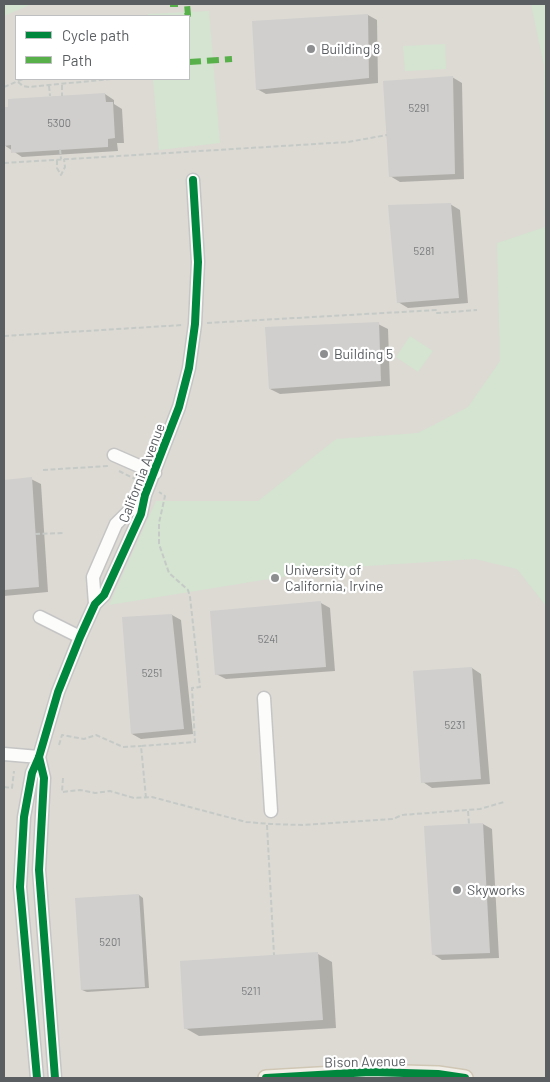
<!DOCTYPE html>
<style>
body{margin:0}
#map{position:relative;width:550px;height:1082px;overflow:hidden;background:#eae8e4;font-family:Barlow,sans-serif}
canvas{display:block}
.frame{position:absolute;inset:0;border:5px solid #5a5e61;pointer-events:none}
.legend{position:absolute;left:15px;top:15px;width:175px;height:65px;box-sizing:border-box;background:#fff;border:1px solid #bdbfc0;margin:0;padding:6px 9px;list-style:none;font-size:15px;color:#5a5e61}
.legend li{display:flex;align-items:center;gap:10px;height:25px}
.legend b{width:25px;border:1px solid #bdbfc0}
</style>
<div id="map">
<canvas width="550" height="1082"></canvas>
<div class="frame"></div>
<ul class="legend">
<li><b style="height:6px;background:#00873e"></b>Cycle path</li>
<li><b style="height:6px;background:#58b04a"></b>Path</li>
</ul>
</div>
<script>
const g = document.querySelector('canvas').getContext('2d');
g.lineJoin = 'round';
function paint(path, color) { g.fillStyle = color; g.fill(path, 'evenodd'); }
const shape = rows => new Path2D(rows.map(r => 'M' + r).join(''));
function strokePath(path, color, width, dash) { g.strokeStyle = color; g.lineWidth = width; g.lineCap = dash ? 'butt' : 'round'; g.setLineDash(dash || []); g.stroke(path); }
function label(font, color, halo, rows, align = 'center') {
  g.font = font + ' Barlow,sans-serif'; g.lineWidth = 4.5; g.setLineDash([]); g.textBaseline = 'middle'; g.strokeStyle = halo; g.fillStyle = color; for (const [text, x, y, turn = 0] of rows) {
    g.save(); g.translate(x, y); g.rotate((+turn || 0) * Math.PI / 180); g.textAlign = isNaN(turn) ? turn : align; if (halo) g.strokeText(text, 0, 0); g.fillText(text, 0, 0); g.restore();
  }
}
paint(shape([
 [4,4,546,4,546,1078,4,1078],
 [16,16,189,16,189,79,16,79]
]), '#dddad4');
paint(shape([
 [4,4,32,4,4,16],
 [531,4,546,4,546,606,517,569,475,559,337,568,109,605,156,501,258,501,336,439,418,433,468,407,500,361,497,243,545,227,544,66],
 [209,11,220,143,159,150,153,79,189,79,189,16,148,16,148,14],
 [445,44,446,69,405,71,403,46],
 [410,336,433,351,418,372,396,357]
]), '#d4e4d0');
paint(shape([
 [368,15,377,20,378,83,266,94,257,89],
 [452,77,462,83,464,179,400,182,390,176],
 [105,94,114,100,114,104,122,109,124,143,117,143,118,151,22,157,4,145,4,109],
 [450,204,460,210,468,303,408,308,398,302],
 [378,324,388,329,390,386,280,394,270,389],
 [31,479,41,484,48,592,4,596,4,481],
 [321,603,330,608,335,671,226,679,216,674],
 [172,615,181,620,193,734,141,739,132,734],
 [472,668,481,674,490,784,432,788,423,782],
 [483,824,492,829,499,958,442,960,433,954],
 [139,895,143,898,149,988,87,992,82,990],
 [318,954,332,962,336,1028,199,1036,185,1028]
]), '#0003');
paint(shape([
 [368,14,369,78,256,90,252,21],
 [453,76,455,174,389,177,383,81],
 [105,93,106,102,113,102,115,138,108,139,108,147,11,153,11,145,4,146,4,107,8,107,8,99],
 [451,203,459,298,397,303,388,205],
 [379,322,381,381,269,389,265,327],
 [32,477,39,587,4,590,4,480],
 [321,601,326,667,215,675,210,611],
 [172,614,184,729,131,734,122,617],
 [472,667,481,779,421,783,413,671],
 [483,823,490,953,432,955,424,826],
 [139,894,145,987,81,990,75,898],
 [318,952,323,1020,184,1029,180,961]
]), '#d0cfcd');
const minor = shape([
 [114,455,155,473],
 [95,604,93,577,116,524,145,495],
 [40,617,80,637],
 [264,698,271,811],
 [4,754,39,757],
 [39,757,44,778,39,870,55,1078],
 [37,1078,20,887,24,817,32,773,39,757,58,692,80,637,95,604,104,595,141,514,145,495,179,407,189,368,195,324,198,262,193,180]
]);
const major = shape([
 [266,1078,370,1072,438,1074,465,1078]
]);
strokePath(minor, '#c5c5c5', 15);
strokePath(major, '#d0c6b4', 18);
strokePath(shape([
 [18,82,23,86,29,87,111,79],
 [62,85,62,96],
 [49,86,50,96],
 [4,87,23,79],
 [60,149,61,159],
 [57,160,57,168,61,175,65,167,64,159],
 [4,163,348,142,387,135],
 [207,323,437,310,437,313,477,310],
 [4,336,183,325],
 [43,470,108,466],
 [119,471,137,480],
 [35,534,64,533],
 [59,745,62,735,84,739,96,735,123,747,141,746],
 [63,778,62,792,80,790,95,793,110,791,134,798,152,797,246,822,271,824,302,825,393,819,402,815,480,809,504,802],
 [4,787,12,788,14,771],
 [146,798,141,746,195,742,192,688,200,687,190,597,188,590,169,573,159,544,159,523,165,496,159,492],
 [468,811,469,824],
 [267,825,274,955]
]), '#c5cac7', 2, [5, 2.5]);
strokePath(minor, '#fcfcfb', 12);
strokePath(major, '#f1eee7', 15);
strokePath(shape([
 [170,4,178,4],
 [185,16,188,15,187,4],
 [189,62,232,59]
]), '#58b04a', 6, [12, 6]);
strokePath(shape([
 [39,757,44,778,39,870,55,1078],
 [37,1078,20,887,24,817,32,773,39,757,58,692,80,637,95,604,104,595,141,514,145,495,179,407,189,368,195,324,198,262,193,180],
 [266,1078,370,1072,438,1074,465,1078]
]), '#00873e', 8);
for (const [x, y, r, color] of [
 [311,49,5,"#8c8e8f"],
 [324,354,5,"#8c8e8f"],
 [275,578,5,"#8c8e8f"],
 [457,890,5,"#8c8e8f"]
]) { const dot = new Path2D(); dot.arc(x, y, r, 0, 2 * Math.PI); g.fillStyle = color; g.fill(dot); strokePath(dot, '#fff', 2); }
label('11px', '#797c7d', null, [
 ["5291",419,108],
 ["5300",59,123],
 ["5281",424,251],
 ["5241",268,639],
 ["5251",152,673],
 ["5231",455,725],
 ["5201",110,942],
 ["5211",251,991]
]);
label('14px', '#5a5e61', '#fff', [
 ["Building 8",321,49],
 ["Building 5",334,354],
 ["University of",285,570],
 ["California, Irvine",285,586],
 ["Skyworks",467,890]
], 'left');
label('14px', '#5a5e61', '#fff', [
 ["California Avenue",142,473,-69],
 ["Bison Avenue",365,1062,-1]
]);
</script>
